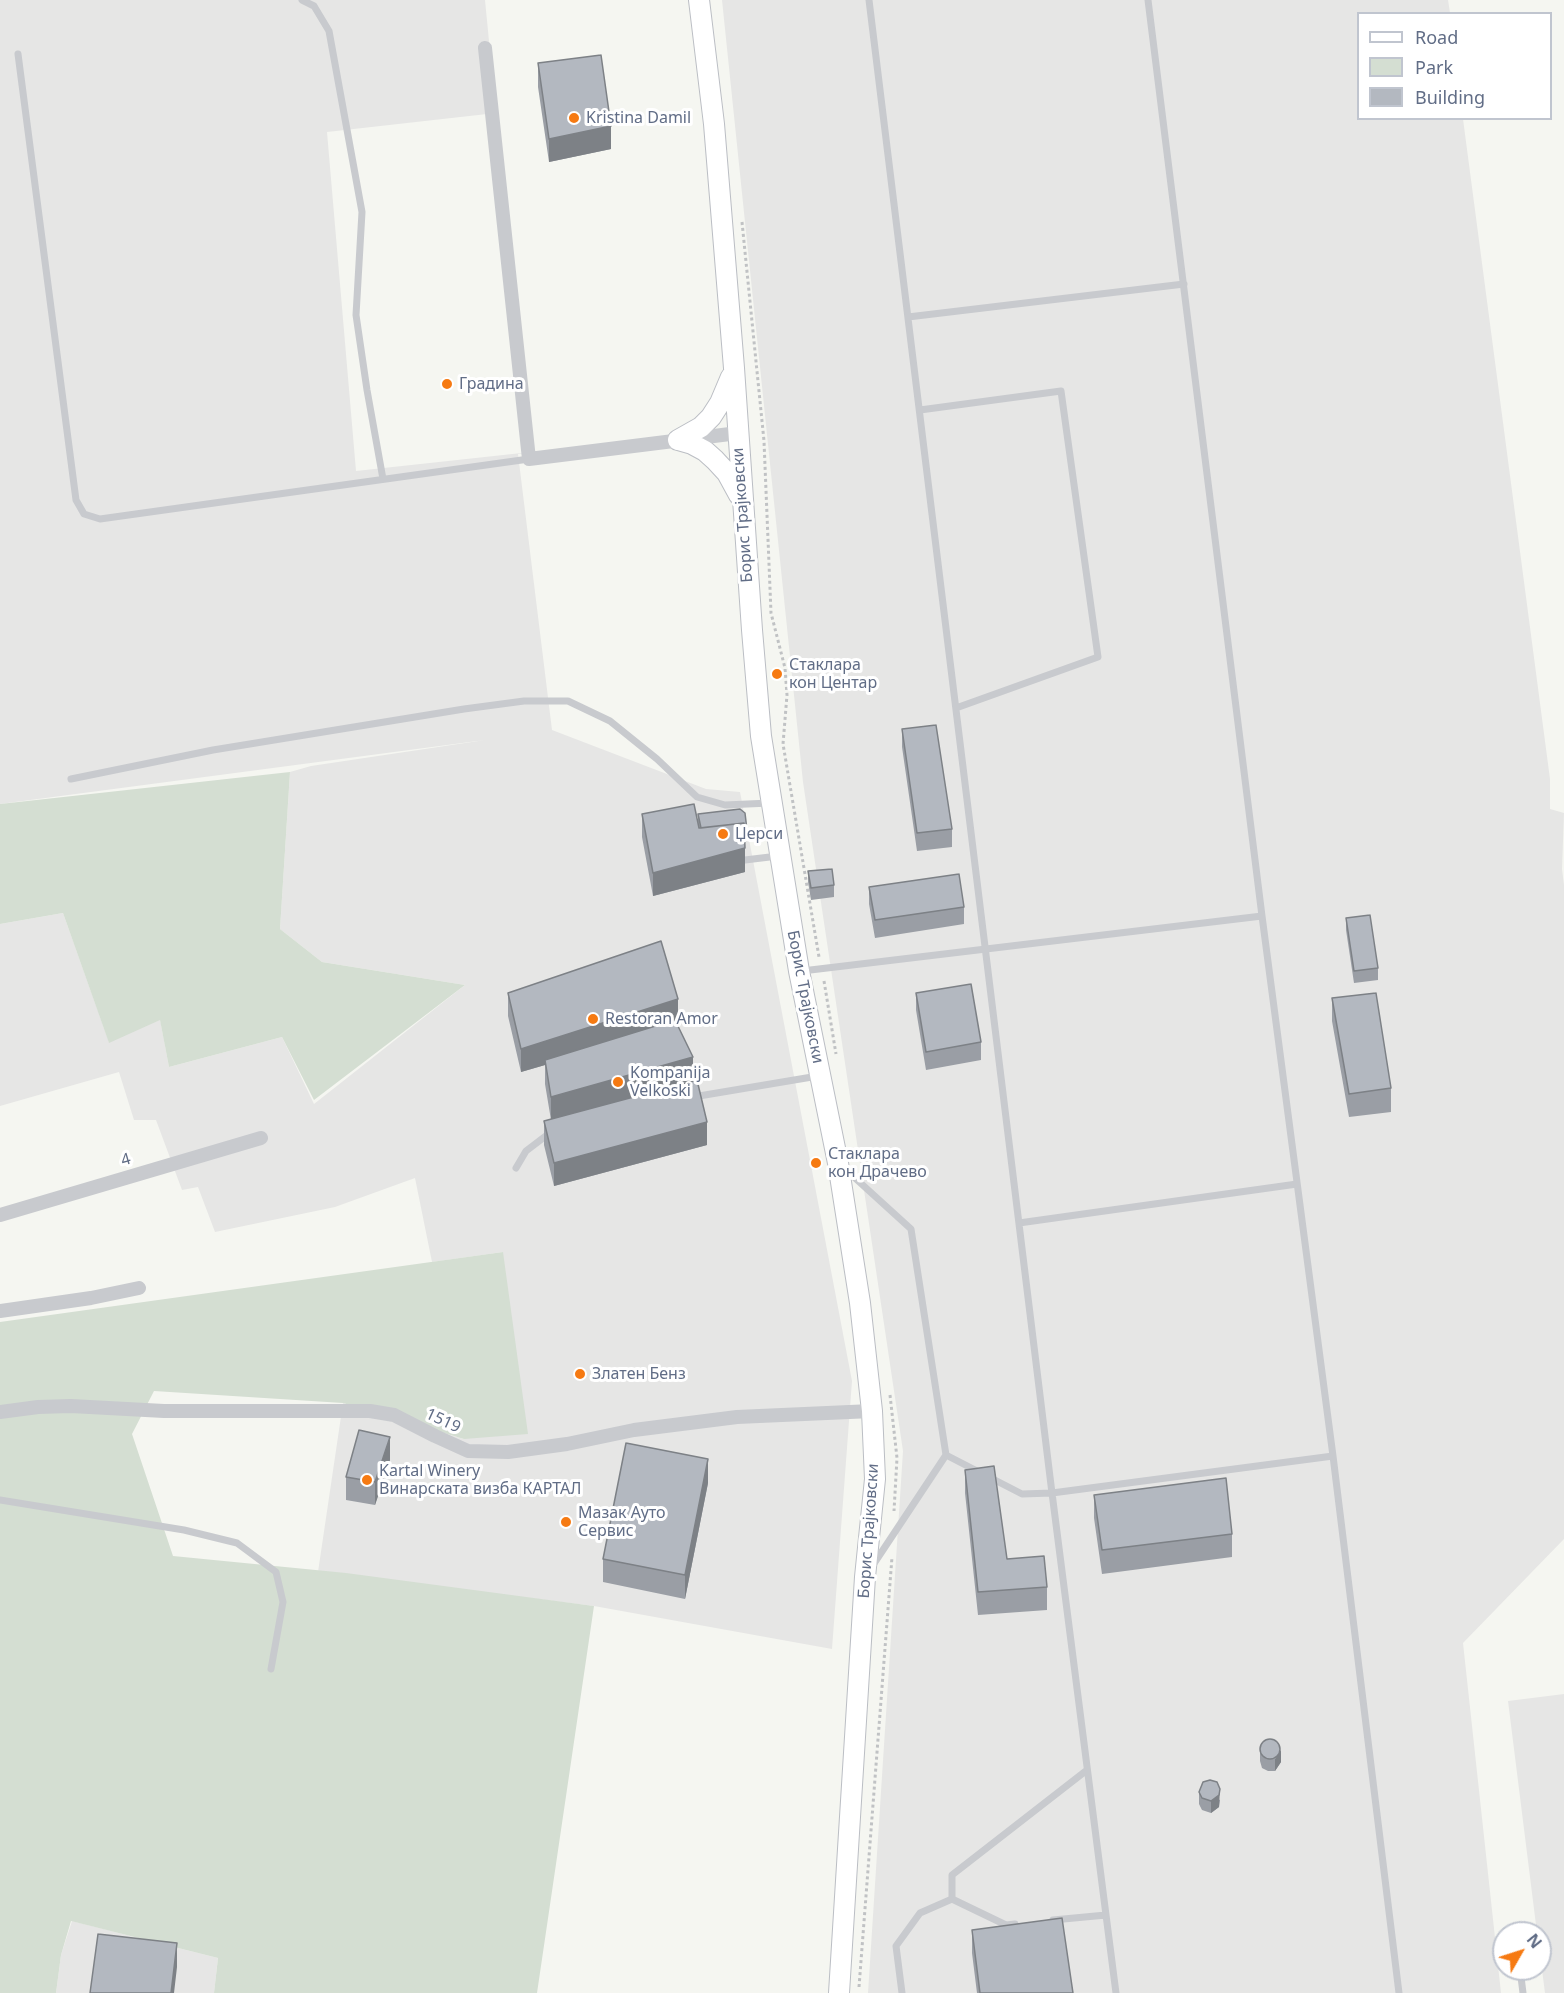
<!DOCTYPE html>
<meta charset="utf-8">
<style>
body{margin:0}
#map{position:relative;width:1564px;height:1993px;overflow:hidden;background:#f5f6f1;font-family:"Noto Sans",sans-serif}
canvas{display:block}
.legend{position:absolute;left:1357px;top:12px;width:195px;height:108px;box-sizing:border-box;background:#fff;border:2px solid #c0c5cf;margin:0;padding:8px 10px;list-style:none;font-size:18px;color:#616d86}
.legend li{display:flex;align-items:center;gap:12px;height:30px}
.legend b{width:30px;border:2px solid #c0c5cf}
.north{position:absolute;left:1492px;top:1921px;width:60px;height:60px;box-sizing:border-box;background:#fff;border:2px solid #c0c5cf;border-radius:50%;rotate:51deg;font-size:16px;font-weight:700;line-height:24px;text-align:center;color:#616d86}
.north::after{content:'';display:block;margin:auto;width:21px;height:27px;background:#f67a12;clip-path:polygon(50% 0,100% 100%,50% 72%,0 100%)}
</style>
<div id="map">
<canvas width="1564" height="1993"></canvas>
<ul class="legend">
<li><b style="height:8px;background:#fff"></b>Road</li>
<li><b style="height:16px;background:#d4ded2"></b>Park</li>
<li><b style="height:16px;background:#b3b8c0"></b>Building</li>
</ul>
<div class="north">N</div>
</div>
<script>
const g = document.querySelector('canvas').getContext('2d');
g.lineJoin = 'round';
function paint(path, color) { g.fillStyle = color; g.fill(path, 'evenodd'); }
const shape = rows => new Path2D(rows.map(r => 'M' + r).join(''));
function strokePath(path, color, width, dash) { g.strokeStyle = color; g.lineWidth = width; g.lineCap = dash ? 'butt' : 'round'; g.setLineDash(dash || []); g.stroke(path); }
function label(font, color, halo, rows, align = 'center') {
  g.font = font + ' "Noto Sans",sans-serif'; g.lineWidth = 6; g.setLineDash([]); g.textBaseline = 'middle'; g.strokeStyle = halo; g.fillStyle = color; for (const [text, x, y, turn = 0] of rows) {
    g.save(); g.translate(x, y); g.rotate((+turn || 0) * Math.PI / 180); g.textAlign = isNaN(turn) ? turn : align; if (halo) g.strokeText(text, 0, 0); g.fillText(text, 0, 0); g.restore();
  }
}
paint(shape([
 [0,0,485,0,496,113,327,132,356,471,540,451,518,454,552,730,706,789,740,792,852,1381,832,1649,594,1606,318,1572,343,1403,464,1439,503,1252,432,1262,415,1178,335,1207,215,1232,198,1187,182,1190,156,1120,134,1120,119,1072,0,1106,0,924,63,913,109,1042,160,1019,169,1067,282,1037,314,1104,465,985,322,962,280,929,290,772,311,766,485,740,0,804],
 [722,0,1448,0,1450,13,1358,14,1358,118,1463,119,1550,779,1550,809,1564,813,1562,869,1564,885,1564,1539,1463,1643,1501,1993,868,1993,903,1451,803,782],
 [1564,1694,1564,1993,1545,1993,1540,1954,1540,1933,1537,1933,1508,1701],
 [72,1921,218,1958,214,1993,56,1993,61,1955]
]), '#e6e6e5');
paint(shape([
 [290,772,280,929,322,962,465,985,314,1100,282,1037,169,1067,160,1020,109,1043,63,913,0,924,0,804],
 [503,1252,528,1434,464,1439,343,1403,154,1391,132,1434,173,1556,346,1573,594,1606,537,1993,214,1993,218,1958,71,1921,61,1955,56,1993,0,1993,0,1322]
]), '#d4ded2');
const secondary = shape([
 [699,0,714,124,734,368,752,630,761,736,799,971,838,1163,860,1303,872,1411,875,1479,865,1577,839,1993],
 [678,440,701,427,711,417,720,403,731,377],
 [678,440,692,444,705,451,715,460,727,473,739,495]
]);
strokePath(secondary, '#bbbec4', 22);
strokePath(shape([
 [742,222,764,441,771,613,785,668,787,695,783,744,819,957],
 [824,981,836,1054],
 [890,1395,897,1458,894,1511],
 [859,1987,892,1557]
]), '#c0c2c4', 3, [3, 3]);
strokePath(shape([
 [302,0,314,6,329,31,362,212,356,315,367,390,383,479],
 [869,0,1052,1493,1116,1993],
 [1148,0,1262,916],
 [18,54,76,500,84,514,100,519,529,459],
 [908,317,1184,284],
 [920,410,1061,391,1098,657,956,708],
 [71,779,213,750,464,709,524,701,568,701,610,721,657,759,697,797,725,805,770,803],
 [745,860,778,856],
 [802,971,1262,916,1333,1456,1399,1993],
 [693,1097,818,1076],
 [516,1168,526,1151,551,1132],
 [844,1168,911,1229,946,1455,873,1565],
 [1019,1223,1297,1184],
 [946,1455,979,1472],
 [989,1477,1022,1494,1052,1493,1333,1456],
 [0,1500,184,1530,237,1543,276,1572,283,1602,271,1669],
 [1053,1920,1106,1915],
 [1015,1924,1006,1925,952,1899,952,1875,1087,1770],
 [1520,1969,1523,1993],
 [902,1993,896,1946,920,1913,952,1899]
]), '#c8cace', 7);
strokePath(shape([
 [485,48,529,459,738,433],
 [0,1215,261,1138],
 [0,1311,91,1298,139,1288],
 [0,1412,38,1407,71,1406,164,1411,370,1411,394,1415,435,1436,468,1451,508,1452,567,1444,634,1430,737,1417,872,1411]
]), '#c8cace', 14);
strokePath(secondary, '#fff', 20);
paint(shape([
 [538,63,611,149,549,162,538,87],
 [902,729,952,829,952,847,917,851,902,747],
 [642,814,698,825,698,814,747,830,747,842,745,842,745,872,653,896,642,837],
 [808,871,834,885,834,897,811,900,808,882],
 [869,887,964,907,964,924,875,938,869,904],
 [1346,918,1378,968,1378,980,1354,983,1346,930],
 [508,993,678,1022,676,1023,693,1080,610,1104,707,1145,554,1186,544,1145,544,1121,551,1120,545,1084,545,1065,521,1072,508,1016],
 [916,993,981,1042,981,1060,926,1070,916,1010],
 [1332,998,1391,1088,1391,1112,1349,1117,1332,1021],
 [390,1460,375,1505,346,1500,346,1477],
 [965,1470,1007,1559,1047,1587,1047,1610,978,1615,965,1493],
 [708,1483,685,1599,603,1582,603,1559],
 [1094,1495,1232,1534,1232,1557,1102,1574,1094,1518],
 [1260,1749,1281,1762,1275,1771,1268,1771,1262,1768,1260,1761],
 [1199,1792,1220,1800,1219,1807,1211,1813,1202,1810,1199,1804],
 [972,1930,1073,1993,977,1993,972,1953]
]), '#9a9ea5');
paint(shape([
 [611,126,611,149,549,162,549,139],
 [745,848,745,872,653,896,653,873],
 [678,999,678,1022,545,1064,545,1060,545,1065,521,1072,521,1049],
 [693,1057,693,1080,551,1121,551,1097],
 [707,1122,707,1145,554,1186,554,1163],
 [390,1437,390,1460,375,1505,375,1482],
 [708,1459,708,1483,685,1599,685,1575],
 [1281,1750,1281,1762,1275,1771,1275,1759],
 [1220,1789,1219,1807,1211,1813,1211,1801],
 [177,1943,177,1967,174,1993,171,1993]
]), '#7d8186');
const building = shape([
 [601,55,611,126,549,139,538,63,601,55],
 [936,725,952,829,917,833,902,729,936,725],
 [694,804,699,828,744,823,745,848,653,873,642,814,694,804],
 [740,809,745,813,747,830,745,831,744,823,701,828,698,814,740,809],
 [832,869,834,885,811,888,808,871,832,869],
 [959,874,964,907,875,920,869,887,959,874],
 [1370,915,1378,968,1354,971,1346,918,1370,915],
 [661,941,678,999,521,1049,508,993,661,941],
 [971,984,981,1042,926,1052,916,993,971,984],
 [1376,993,1391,1088,1349,1094,1332,998,1376,993],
 [675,1020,693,1057,551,1097,545,1060,675,1020],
 [697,1080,707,1122,554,1163,544,1121,697,1080],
 [359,1430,390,1437,375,1482,346,1477,359,1430],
 [626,1443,708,1459,685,1575,603,1559,626,1443],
 [994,1466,1007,1559,1044,1556,1047,1587,978,1592,965,1470,994,1466],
 [1226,1478,1232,1534,1102,1550,1094,1495,1226,1478],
 '1260 1749a10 10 0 1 1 20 0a10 10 0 1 1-20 0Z',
 [1210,1780,1217,1782,1220,1789,1219,1795,1211,1801,1202,1798,1199,1792,1203,1782,1210,1780],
 [1062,1918,1073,1993,980,1993,972,1930,1062,1918],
 [98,1934,177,1943,171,1993,90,1993,98,1934]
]);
paint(building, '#b3b8c0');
strokePath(building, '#7d8186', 1.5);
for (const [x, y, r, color] of [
 [574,118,6,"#f67a12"],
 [447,384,6,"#f67a12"],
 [777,674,6,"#f67a12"],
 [723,834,6,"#f67a12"],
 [593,1019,6,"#f67a12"],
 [618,1082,6,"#f67a12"],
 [816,1163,6,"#f67a12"],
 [580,1374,6,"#f67a12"],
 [367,1480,6,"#f67a12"],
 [566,1522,6,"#f67a12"]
]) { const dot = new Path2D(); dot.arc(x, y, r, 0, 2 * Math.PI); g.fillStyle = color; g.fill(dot); strokePath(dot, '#fff', 2); }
label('16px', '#616d86', '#fff', [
 ["Kristina Damil",586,118],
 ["Градина",459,384],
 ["Стаклара",789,665],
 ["кон Центар",789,683],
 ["Џерси",735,834],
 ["Restoran Amor",605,1019],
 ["Kompanija",630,1073],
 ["Velkoski",630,1091],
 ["Стаклара",828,1154],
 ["кон Драчево",828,1172],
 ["Златен Бенз",592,1374],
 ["Kartal Winery",379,1471],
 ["Винарската визба КАРТАЛ",379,1489],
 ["Мазак Ауто",578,1513],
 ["Сервис",578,1531]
], 'left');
label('16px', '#616d86', '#fff', [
 ["Борис Трајковски",743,515,-94],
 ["Борис Трајковски",805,997,79],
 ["4",126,1160,-16],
 ["1519",443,1421,25],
 ["Борис Трајковски",869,1531,-86]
]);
</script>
